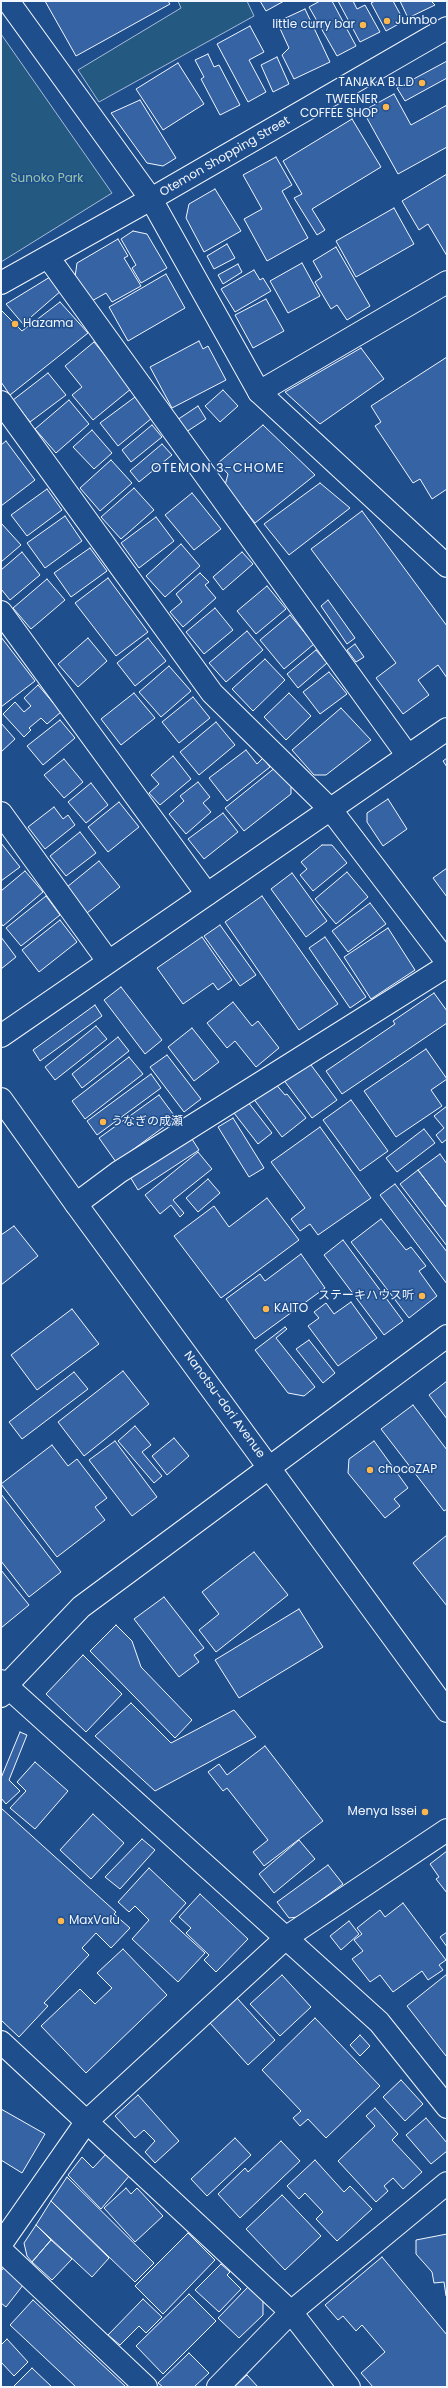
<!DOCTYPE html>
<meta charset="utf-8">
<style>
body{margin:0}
#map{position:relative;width:448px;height:2388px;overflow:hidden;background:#1f4e8c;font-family:Poppins,sans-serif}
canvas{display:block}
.frame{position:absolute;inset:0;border:2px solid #f2f6ff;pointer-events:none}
</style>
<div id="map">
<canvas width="448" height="2388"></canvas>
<div class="frame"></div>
</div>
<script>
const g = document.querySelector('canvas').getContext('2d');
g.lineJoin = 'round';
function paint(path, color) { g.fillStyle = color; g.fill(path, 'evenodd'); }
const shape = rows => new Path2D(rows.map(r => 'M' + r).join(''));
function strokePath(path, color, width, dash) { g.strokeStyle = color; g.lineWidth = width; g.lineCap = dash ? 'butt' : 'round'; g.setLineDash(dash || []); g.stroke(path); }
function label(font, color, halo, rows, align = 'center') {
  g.font = font + ' Poppins,"Noto Sans JP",sans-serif'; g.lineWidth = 3; g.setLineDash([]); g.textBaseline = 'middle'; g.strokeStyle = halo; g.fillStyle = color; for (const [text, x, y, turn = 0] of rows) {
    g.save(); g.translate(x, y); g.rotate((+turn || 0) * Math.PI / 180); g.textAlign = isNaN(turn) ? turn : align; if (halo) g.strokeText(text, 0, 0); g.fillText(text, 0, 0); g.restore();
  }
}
const green = shape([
 [178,1,247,1,254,16,99,102,78,70,181,8,178,1],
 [1,34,112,193,1,262,1,34]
]);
paint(green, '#245a82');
strokePath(green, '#a8bbd7', 1);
const building = shape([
 [45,1,168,1,170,4,76,56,45,1],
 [260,1,284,1,266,11,260,1],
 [320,1,332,1,356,46,337,56,309,7,320,1],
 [338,1,353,1,357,9,365,5,380,32,360,42,338,1],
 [375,1,393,1,404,21,386,31,371,3,375,1],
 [400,1,431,1,435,5,408,18,400,1],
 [305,9,330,62,294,79,282,55,289,48,277,22,305,9],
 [250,26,264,52,249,60,266,92,248,102,217,44,250,26],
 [208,54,214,67,219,65,240,105,220,115,201,79,204,77,195,60,208,54],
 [277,57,289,84,273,92,261,65,277,57],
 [447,61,447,78,405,101,397,88,447,61],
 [178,63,204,104,163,130,136,89,178,63],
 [394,94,411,125,447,105,447,147,398,174,363,111,394,94],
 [140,100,176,158,163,166,147,163,111,113,140,100],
 [352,119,381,167,312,209,325,230,317,235,294,198,302,194,283,161,352,119],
 [276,157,292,185,282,191,308,238,267,261,244,219,262,209,243,175,276,157],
 [447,174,447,256,428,224,419,230,402,201,447,174],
 [215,189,241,231,204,252,186,218,189,204,215,189],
 [394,208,414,244,356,277,336,241,394,208],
 [133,231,147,234,167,268,141,283,132,268,136,265,121,239,133,231],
 [118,239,128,256,124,258,141,286,112,302,106,293,90,302,75,277,77,263,118,239],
 [227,244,235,258,214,269,207,256,227,244],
 [336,247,370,306,347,320,337,305,331,309,315,282,322,277,313,261,336,247],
 [302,263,320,296,288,313,270,281,302,263],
 [238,264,242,272,223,284,218,275,238,264],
 [254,270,260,280,263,278,271,291,235,312,221,289,254,270],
 [166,274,185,308,128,341,109,307,166,274],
 [50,277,62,290,23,324,6,304,50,277],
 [266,299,284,331,253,348,235,315,266,299],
 [60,302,88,333,10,395,1,382,1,310,22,331,60,302],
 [199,341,203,349,208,346,226,380,172,408,150,367,199,341],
 [94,342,132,388,93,420,72,395,82,387,65,366,94,342],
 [361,348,384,379,320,424,285,392,361,348],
 [447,357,447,489,432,499,420,479,413,483,375,426,381,422,371,406,447,357],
 [48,373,66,395,30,422,13,400,48,373],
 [223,390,238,406,220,422,205,406,223,390],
 [135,397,152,418,118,446,100,423,135,397],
 [69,400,89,424,56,453,35,429,69,400],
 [198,406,206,419,183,434,174,422,198,406],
 [152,425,162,437,131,462,122,450,152,425],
 [263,425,315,475,255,523,225,485,228,474,218,463,263,425],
 [92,430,112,453,94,469,73,447,92,430],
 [6,441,35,480,1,506,1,445,6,441],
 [162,444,172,455,139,482,130,471,162,444],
 [111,460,132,483,100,511,80,488,111,460],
 [320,483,350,508,289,555,264,524,320,483],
 [134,488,154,510,121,539,101,517,134,488],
 [47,489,62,510,27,536,11,515,47,489],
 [192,493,221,529,194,550,165,515,192,493],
 [362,511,447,626,447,678,438,665,418,680,429,695,403,714,376,678,396,663,311,549,362,511],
 [65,516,82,541,45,568,27,543,65,516],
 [156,517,174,541,139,568,121,543,156,517],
 [1,523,21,545,1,562,1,523],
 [181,544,200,566,165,597,146,576,181,544],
 [90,548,107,571,71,597,54,573,90,548],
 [22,552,40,575,10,600,1,589,1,570,22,552],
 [242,552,253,564,223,590,213,577,242,552],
 [200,573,209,582,205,585,216,598,183,627,170,612,182,602,176,594,200,573],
 [108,578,148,632,116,656,75,603,108,578],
 [47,579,65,600,31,629,13,608,47,579],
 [267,586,286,609,256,634,237,611,267,586],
 [328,600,355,638,347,644,321,606,328,600],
 [215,608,233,630,204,654,186,632,215,608],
 [290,615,314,644,284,669,260,640,290,615],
 [247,631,263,650,226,682,209,663,247,631],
 [1,637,35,681,1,707,1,637],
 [88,638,107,661,78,687,58,664,88,638],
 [148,638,166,661,135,686,117,663,148,638],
 [355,644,364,657,356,662,347,650,355,644],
 [316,650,327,663,298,688,287,674,316,650],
 [265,659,285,680,253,711,232,689,265,659],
 [169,666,191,691,161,717,139,692,169,666],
 [329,672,347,694,320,714,303,692,329,672],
 [38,685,61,712,47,724,41,718,29,728,31,730,24,737,3,714,15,702,24,712,31,706,24,698,38,685],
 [134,693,155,718,121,745,101,719,134,693],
 [289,693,311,716,286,740,264,717,289,693],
 [193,697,210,718,179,743,162,722,193,697],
 [341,708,371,740,326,775,314,775,292,750,341,708],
 [60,720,75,738,43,765,27,746,60,720],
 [216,722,235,745,199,775,180,752,216,722],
 [1,723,15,739,1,752,1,723],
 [246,750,257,764,263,758,270,767,227,801,209,778,246,750],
 [173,756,191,779,160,805,149,793,159,784,151,775,173,756],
 [447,758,447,767,443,761,447,758],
 [64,759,83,782,64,798,44,775,64,759],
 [276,767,291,785,291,794,244,831,225,808,276,767],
 [198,782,210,797,203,803,211,812,186,834,169,814,184,801,180,796,198,782],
 [91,783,108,805,86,823,68,802,91,783],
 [388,799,407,829,383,846,367,822,367,813,388,799],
 [119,802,139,827,108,852,88,827,119,802],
 [54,807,63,819,68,815,75,825,45,849,28,827,54,807],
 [223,813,238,832,204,859,188,839,223,813],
 [80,832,96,853,66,876,50,856,80,832],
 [1,843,20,867,1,881,1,843],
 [322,845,332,845,347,863,313,891,300,875,307,869,301,862,322,845],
 [99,861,120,887,87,913,67,887,99,861],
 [447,868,447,897,433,878,447,868],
 [25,871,43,892,3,926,1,923,1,891,25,871],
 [347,872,368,897,336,924,315,899,347,872],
 [292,873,327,921,306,937,271,889,292,873],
 [46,896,60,915,21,946,6,928,46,896],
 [262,896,338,1004,299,1030,225,922,262,896],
 [370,903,386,924,348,952,332,931,370,903],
 [60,920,77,942,39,972,22,950,60,920],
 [220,925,256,975,240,986,204,936,220,925],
 [388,928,415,970,371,999,344,957,388,928],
 [1,937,16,957,1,969,1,937],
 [202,937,232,980,218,990,213,983,183,1004,157,968,202,937],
 [325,937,366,997,350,1008,309,948,325,937],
 [121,987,162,1040,145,1054,104,1000,121,987],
 [434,993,447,1011,447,1023,342,1094,326,1071,395,1024,393,1021,434,993],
 [233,1002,252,1026,258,1021,279,1048,256,1067,235,1041,227,1048,207,1023,233,1002],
 [95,1005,102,1016,40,1061,33,1050,95,1005],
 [96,1026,107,1039,55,1080,45,1067,96,1026],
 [192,1028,219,1062,194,1081,168,1047,192,1028],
 [118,1037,129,1051,82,1088,72,1074,118,1037],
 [426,1049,447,1079,431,1090,442,1106,396,1137,364,1091,426,1049],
 [167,1055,201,1099,184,1112,150,1067,167,1055],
 [129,1057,143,1074,85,1119,72,1101,129,1057],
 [308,1061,337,1100,312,1118,283,1079,308,1061],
 [151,1074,161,1088,97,1135,87,1121,151,1074],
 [274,1082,285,1095,287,1094,306,1118,282,1137,253,1098,274,1082],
 [159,1095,176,1118,116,1162,99,1138,159,1095],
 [351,1100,388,1151,360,1171,323,1120,351,1100],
 [248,1102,272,1133,258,1144,234,1113,248,1102],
 [447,1106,447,1139,442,1143,436,1135,444,1128,434,1116,447,1106],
 [233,1118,264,1168,249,1177,218,1127,233,1118],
 [320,1127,371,1198,318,1235,310,1224,300,1231,291,1219,305,1208,271,1162,320,1127],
 [424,1129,435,1143,397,1172,386,1158,424,1129],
 [190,1136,199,1150,138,1190,129,1175,190,1136],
 [198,1152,212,1169,173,1200,184,1213,180,1217,171,1205,160,1214,145,1195,198,1152],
 [440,1154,447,1164,447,1208,418,1170,440,1154],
 [418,1170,447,1208,447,1246,400,1184,418,1170],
 [208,1179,220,1193,198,1212,186,1198,208,1179],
 [395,1184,447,1252,447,1284,380,1195,395,1184],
 [267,1198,299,1240,221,1298,174,1236,214,1206,229,1227,267,1198],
 [381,1219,406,1250,411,1247,426,1266,419,1271,437,1296,409,1318,351,1242,381,1219],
 [14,1226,38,1256,1,1285,1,1235,14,1226],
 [343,1240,403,1321,384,1335,324,1255,343,1240],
 [301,1254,325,1288,255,1339,226,1299,260,1274,265,1281,301,1254],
 [351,1302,377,1338,338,1366,308,1326,319,1318,314,1312,326,1303,334,1314,351,1302],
 [72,1309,99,1344,37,1390,11,1355,72,1309],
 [285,1327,287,1329,276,1338,315,1387,304,1396,288,1393,255,1350,285,1327],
 [309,1340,335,1373,323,1383,296,1349,309,1340],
 [123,1371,149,1404,84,1456,58,1422,123,1371],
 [74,1372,88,1389,22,1439,9,1422,74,1372],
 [447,1381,447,1419,429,1395,447,1381],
 [413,1405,447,1450,447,1509,444,1511,381,1429,413,1405],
 [135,1426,151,1445,142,1452,162,1476,154,1483,118,1441,135,1426],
 [174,1438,189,1456,167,1475,152,1456,174,1438],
 [115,1441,157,1497,132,1516,89,1460,115,1441],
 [374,1441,408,1488,394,1499,400,1506,385,1518,348,1473,349,1459,374,1441],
 [52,1445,68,1466,77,1459,107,1498,95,1507,105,1520,57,1557,1,1484,52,1445],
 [1,1494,61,1572,29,1597,1,1561,1,1494],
 [447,1535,447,1606,413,1563,447,1535],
 [254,1552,288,1595,216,1652,199,1630,219,1614,202,1592,254,1552],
 [1,1570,29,1605,1,1628,1,1570],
 [164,1597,204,1648,194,1655,199,1662,179,1677,134,1619,164,1597],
 [299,1609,323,1647,239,1698,215,1660,299,1609],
 [116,1625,132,1641,141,1667,192,1720,175,1738,90,1651,116,1625],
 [83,1655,122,1694,86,1732,46,1694,83,1655],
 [131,1703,171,1743,234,1710,256,1737,155,1791,95,1736,131,1703],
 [20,1732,27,1735,9,1780,20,1791,6,1804,1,1798,1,1778,20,1732],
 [265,1746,323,1821,264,1866,253,1852,268,1840,227,1788,223,1791,208,1772,219,1764,227,1775,265,1746],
 [35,1762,68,1791,35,1829,10,1808,26,1791,17,1782,35,1762],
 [1,1808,116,1912,114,1914,130,1928,111,1948,96,1933,82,1948,89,1955,44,2003,48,2006,19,2037,1,2020,1,1808],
 [93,1814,124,1843,91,1879,60,1850,93,1814],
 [142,1839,155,1850,120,1889,105,1877,142,1839],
 [299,1840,315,1859,274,1893,259,1874,299,1840],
 [447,1851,447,1893,436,1879,439,1877,430,1864,447,1851],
 [328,1865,343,1884,298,1917,289,1918,277,1902,328,1865],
 [149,1868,186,1903,170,1921,205,1953,178,1982,132,1939,149,1920,135,1906,129,1912,118,1902,149,1868],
 [200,1894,248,1939,216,1972,204,1960,209,1955,186,1933,191,1928,179,1917,200,1894],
 [403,1903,446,1960,439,1965,443,1970,428,1980,422,1971,393,1992,380,1975,370,1982,352,1959,363,1951,354,1940,362,1934,357,1928,367,1920,380,1910,385,1917,403,1903],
 [349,1921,359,1934,341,1950,330,1936,349,1921],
 [447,1932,447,1947,440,1937,447,1932],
 [123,1949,167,1995,86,2073,41,2026,80,1989,95,2004,112,1988,97,1973,123,1949],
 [447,1974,447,2055,446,2056,407,2006,447,1974],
 [282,1975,311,2007,280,2036,250,2004,282,1975],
 [237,1998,275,2040,248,2065,210,2023,237,1998],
 [315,2018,380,2086,326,2138,308,2119,300,2126,293,2118,301,2111,262,2070,315,2018],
 [360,2035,370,2046,360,2056,350,2045,360,2035],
 [401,2080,423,2104,405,2121,383,2097,401,2080],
 [138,2095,179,2141,155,2163,145,2152,155,2141,144,2130,135,2138,115,2116,138,2095],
 [375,2108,398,2134,392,2140,422,2172,403,2189,393,2178,384,2186,388,2191,376,2202,338,2161,375,2126,366,2116,375,2108],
 [1,2109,45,2134,22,2173,1,2160,1,2109],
 [426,2118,447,2143,447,2151,431,2164,406,2135,426,2118],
 [235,2138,251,2155,207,2196,191,2179,235,2138],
 [281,2141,300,2161,240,2218,218,2194,245,2168,248,2172,281,2141],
 [107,2153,130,2175,101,2209,68,2175,82,2157,93,2168,107,2153],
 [315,2160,344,2192,350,2186,372,2209,337,2241,316,2219,323,2212,305,2193,299,2199,287,2186,315,2160],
 [67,2177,154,2263,135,2282,51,2201,67,2177],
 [126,2188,131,2194,137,2188,163,2216,135,2242,104,2208,126,2188],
 [282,2195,321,2236,285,2270,246,2229,282,2195],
 [51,2201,109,2258,92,2277,36,2225,51,2201],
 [36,2225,51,2240,32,2262,27,2256,24,2243,36,2225],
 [188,2233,215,2260,163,2314,135,2286,188,2233],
 [447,2234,447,2296,446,2296,444,2282,434,2283,432,2272,416,2254,416,2240,447,2234],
 [51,2240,72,2259,52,2280,32,2262,51,2240],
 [382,2257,447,2335,447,2387,373,2387,361,2373,385,2352,362,2325,356,2331,343,2316,338,2320,325,2305,382,2257],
 [7,2264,27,2280,6,2307,1,2303,1,2271,7,2264],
 [221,2264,230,2272,227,2275,241,2289,219,2312,195,2290,221,2264],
 [249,2286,263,2300,263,2315,239,2338,218,2318,249,2286],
 [189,2294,216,2321,163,2374,136,2346,189,2294],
 [143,2299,162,2317,146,2333,139,2326,120,2345,108,2335,143,2299],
 [33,2300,126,2387,76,2387,10,2325,33,2300],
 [7,2339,28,2362,14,2376,1,2362,1,2345,7,2339],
 [189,2353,209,2373,194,2387,163,2387,158,2383,189,2353],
 [32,2368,52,2387,13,2387,32,2368],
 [247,2375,258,2387,234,2387,247,2375]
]);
paint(building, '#3563a3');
strokePath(building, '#f2f6ff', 1);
const street = shape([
 [48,257,408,756],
 [1,283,151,199,447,28],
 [259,392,447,282],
 [1,402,212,693,331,810,447,962],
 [1,612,207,894],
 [1,813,108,961],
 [76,1204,119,1172,447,966],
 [1,2042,291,2312,349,2387],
 [1,2244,87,2121,287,1937,447,1830],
 [1,2250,146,2387],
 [218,2387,291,2312,447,2183]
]);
const secondary = shape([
 [8,1,151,199,259,392,447,566],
 [1,1036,447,729],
 [1,1099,76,1204,447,1711],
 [1,1681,379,2022,447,2107],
 [1,1696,5,1687,81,1607,447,1336]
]);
strokePath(street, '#f2f6ff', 24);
strokePath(secondary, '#f2f6ff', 24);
strokePath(street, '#1f4e8c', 22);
strokePath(secondary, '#1f4e8c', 22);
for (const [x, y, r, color] of [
 [387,21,4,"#ffb74d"],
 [363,25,4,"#ffb74d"],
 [422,83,4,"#ffb74d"],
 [386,107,4,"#ffb74d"],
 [15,324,4,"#ffb74d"],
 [103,1122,4,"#ffb74d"],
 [422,1296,4,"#ffb74d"],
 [266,1309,4,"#ffb74d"],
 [370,1470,4,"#ffb74d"],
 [425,1812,4,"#ffb74d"],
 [61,1921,4,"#ffb74d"]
]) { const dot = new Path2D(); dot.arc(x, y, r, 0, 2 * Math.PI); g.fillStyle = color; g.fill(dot); strokePath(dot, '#1f4e8c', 1.5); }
label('12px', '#f2f6ff', '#1f4e8c', [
 ["Jumbo",395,21],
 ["little curry bar",355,25,"right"],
 ["TANAKA B.L.D",414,83,"right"],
 ["TWEENER",378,100,"right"],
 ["COFFEE SHOP",378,114,"right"],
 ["Hazama",23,324],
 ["うなぎの成瀬",111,1122],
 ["ステーキハウス听",414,1296,"right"],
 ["KAITO",274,1309],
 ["chocoZAP",378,1470],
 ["Menya Issei",417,1812,"right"],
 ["MaxValu",69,1921]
], 'left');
label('12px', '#f2f6ff', '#1f4e8c', [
 ["Otemon Shopping Street",225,157,-30],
 ["Nanotsu-dori Avenue",224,1405,54]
]);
label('12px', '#97c8a6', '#1f4e8c', [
 ["Sunoko Park",47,179]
]);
g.letterSpacing = '1px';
label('13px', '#f2f6ff', '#1f4e8c', [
 ["OTEMON 3-CHOME",218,469]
]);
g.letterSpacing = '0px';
</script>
